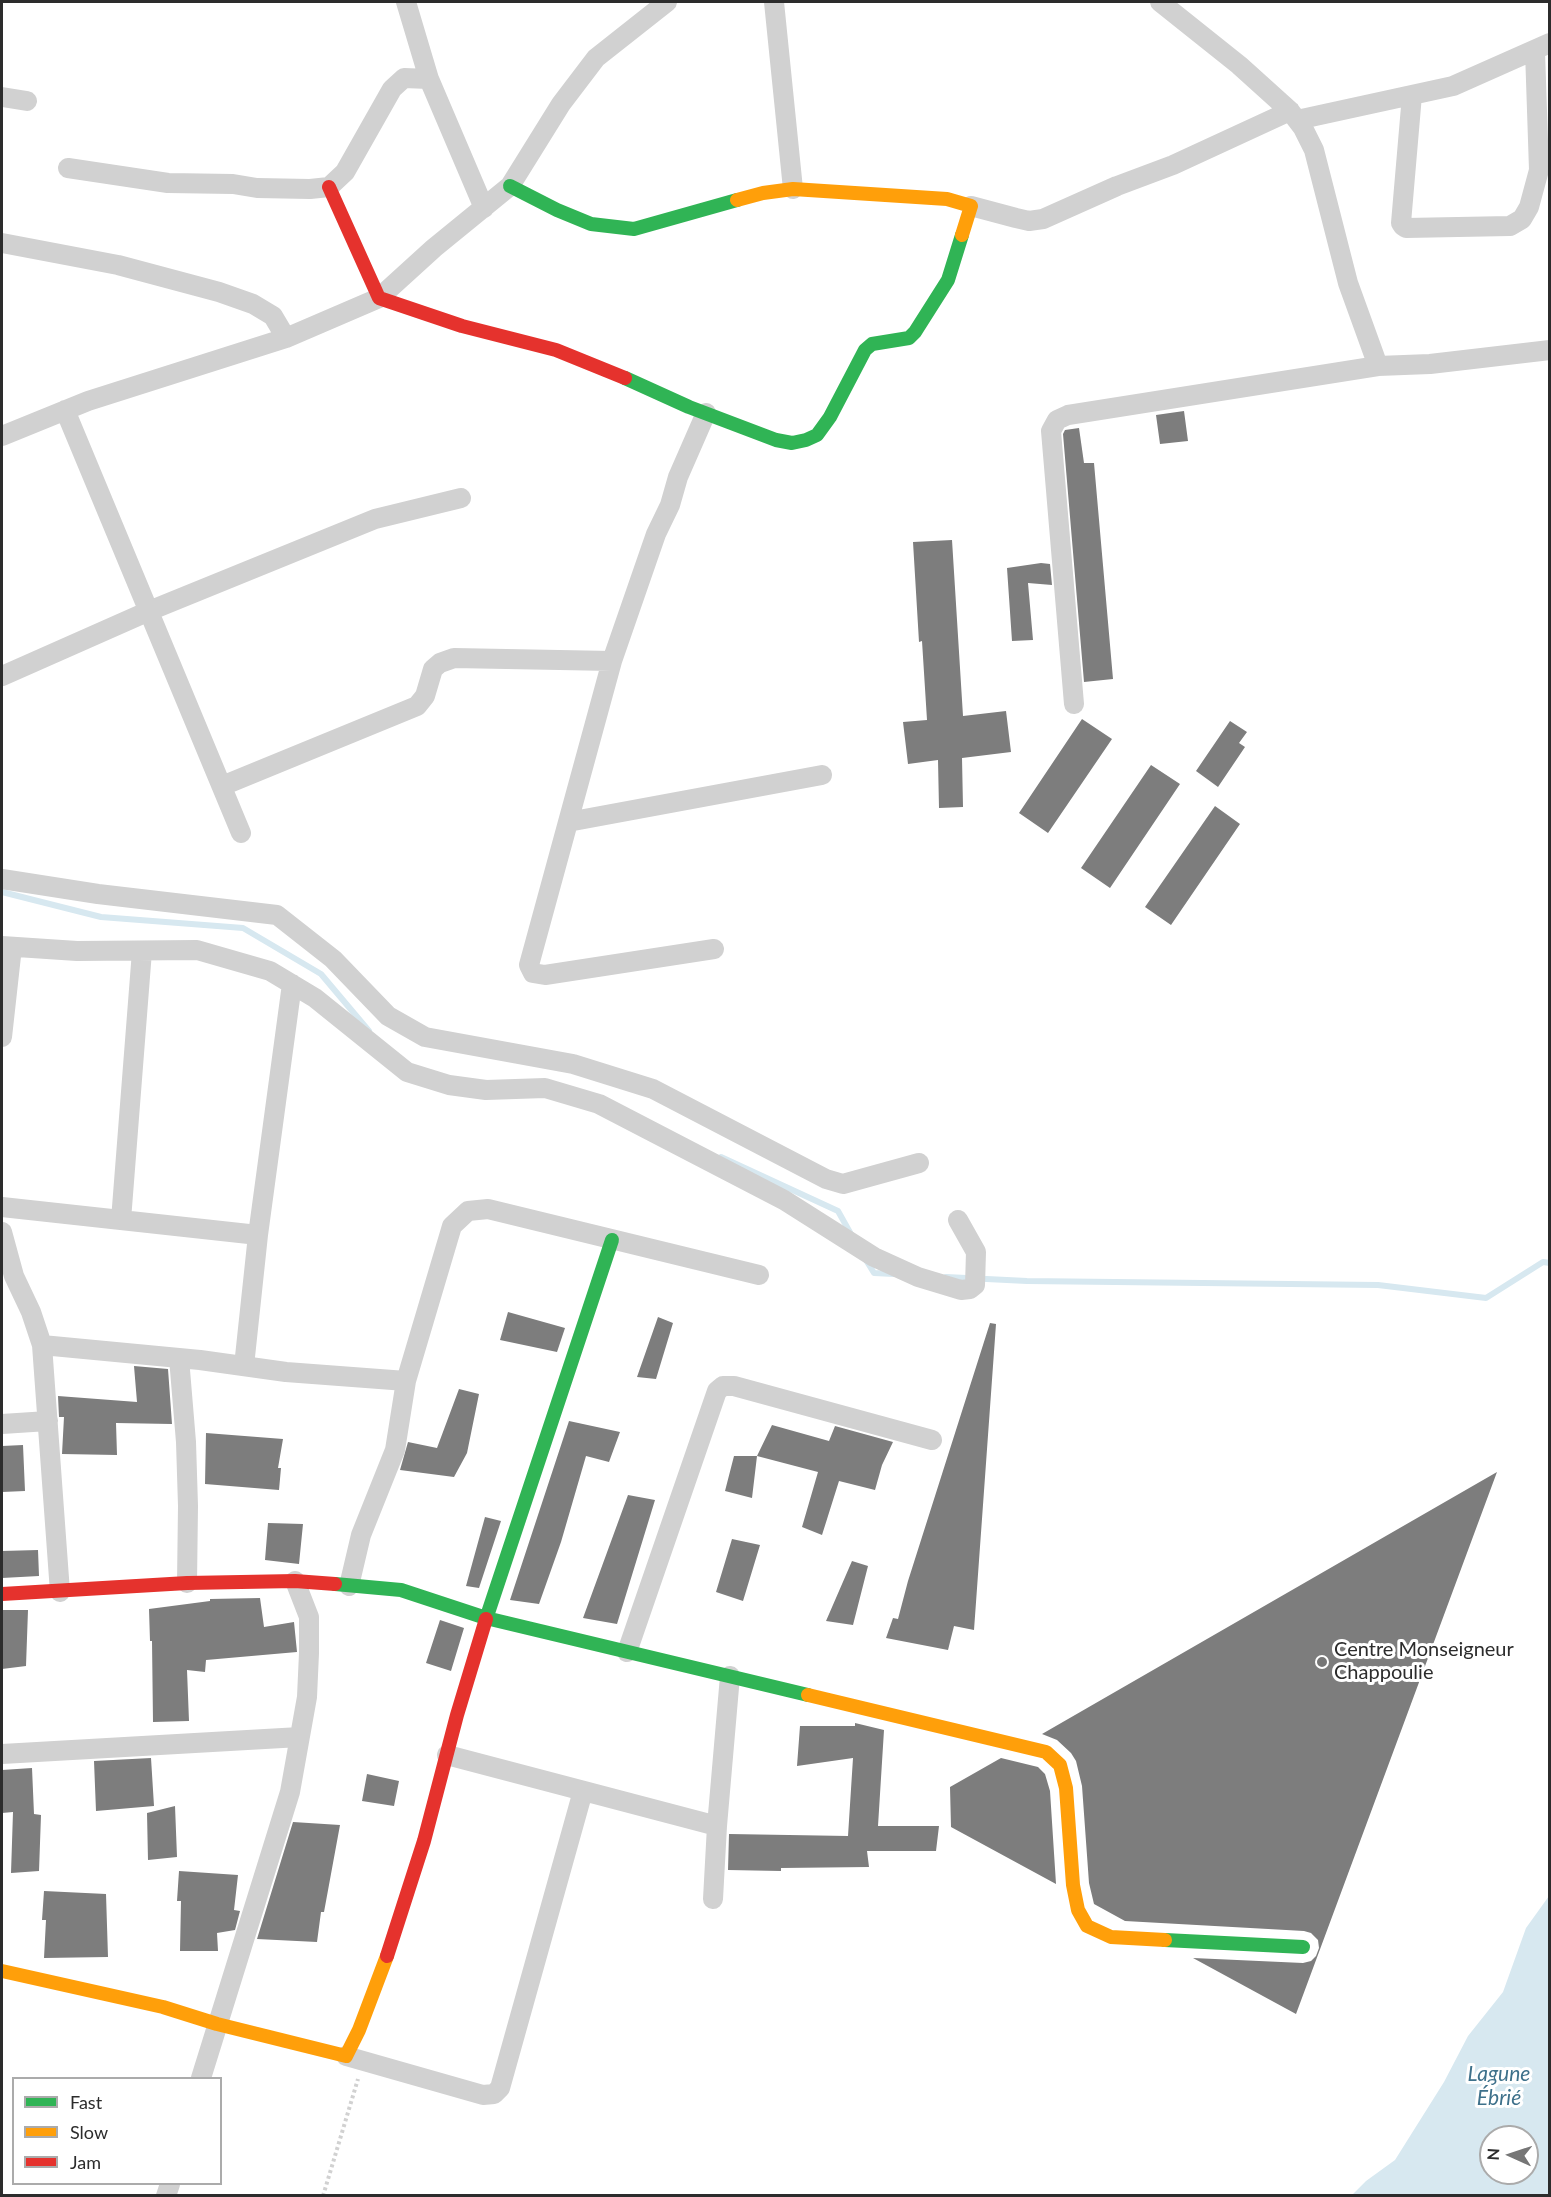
<!DOCTYPE html>
<meta charset="utf-8">
<style>
body{margin:0}
#map{position:relative;width:1551px;height:2197px;overflow:hidden;background:#fff;font-family:Lato,sans-serif}
canvas{display:block}
.frame{position:absolute;inset:0;border:3px solid #2c2c2c;pointer-events:none}
.legend{position:absolute;left:12px;top:2077px;width:210px;height:108px;box-sizing:border-box;background:#fff;border:2px solid #ababab;margin:0;padding:8px 10px;list-style:none;font-size:18px;color:#2c2c2c}
.legend li{display:flex;align-items:center;gap:12px;height:30px}
.legend b{width:30px;border:2px solid #ababab}
.north{position:absolute;left:1479px;top:2125px;width:60px;height:60px;box-sizing:border-box;background:#fff;border:2px solid #ababab;border-radius:50%;rotate:273deg;font-size:16px;font-weight:700;line-height:24px;text-align:center;color:#2c2c2c}
.north::after{content:'';display:block;margin:auto;width:21px;height:27px;background:#767676;clip-path:polygon(50% 0,100% 100%,50% 72%,0 100%)}
</style>
<div id="map">
<canvas width="1551" height="2197"></canvas>
<div class="frame"></div>
<ul class="legend">
<li><b style="height:8px;background:#30b455"></b>Fast</li>
<li><b style="height:8px;background:#ff9f0a"></b>Slow</li>
<li><b style="height:8px;background:#e5322d"></b>Jam</li>
</ul>
<div class="north">N</div>
</div>
<script>
const g = document.querySelector('canvas').getContext('2d');
g.lineJoin = 'round';
function paint(path, color) { g.fillStyle = color; g.fill(path, 'evenodd'); }
const shape = rows => new Path2D(rows.map(r => 'M' + r).join(''));
function strokePath(path, color, width, dash) { g.strokeStyle = color; g.lineWidth = width; g.lineCap = dash ? 'butt' : 'round'; g.setLineDash(dash || []); g.stroke(path); }
function label(font, color, halo, rows, align = 'center') {
  g.font = font + ' Lato,sans-serif'; g.lineWidth = 6; g.setLineDash([]); g.textBaseline = 'middle'; g.strokeStyle = halo; g.fillStyle = color; for (const [text, x, y, turn = 0] of rows) {
    g.save(); g.translate(x, y); g.rotate((+turn || 0) * Math.PI / 180); g.textAlign = isNaN(turn) ? turn : align; if (halo) g.strokeText(text, 0, 0); g.fillText(text, 0, 0); g.restore();
  }
}
paint(shape([
 [1549,1896,1549,2195,1352,2195,1366,2181,1395,2160,1444,2082,1468,2036,1503,1992,1526,1928],
 [1491,2137,1527,2137,1527,2173,1491,2173]
]), '#d7e8f0');
strokePath(shape([
 [2,892,101,917,243,928,321,974,369,1031],
 [721,1157,838,1211,852,1236],
 [866,1260,874,1273,894,1274],
 [946,1277,1027,1281,1378,1285,1486,1298,1543,1262,1550,1263]
]), '#d7e8f0', 6);
paint(shape([
 [1184,411,1188,441,1160,444,1156,415],
 [1079,428,1084,463,1094,463,1113,679,1084,682,1063,434,1065,430],
 [952,540,963,716,1006,711,1011,752,962,758,963,807,939,808,938,760,908,764,903,722,927,720,922,641,919,642,913,542],
 [1041,563,1050,564,1052,585,1028,583,1033,640,1012,641,1007,568],
 [1082,719,1112,739,1048,833,1019,813],
 [1230,721,1247,732,1239,743,1245,747,1218,787,1196,771],
 [1151,765,1180,784,1110,888,1081,868],
 [1215,806,1240,824,1171,925,1145,907],
 [508,1312,565,1328,557,1352,500,1340],
 [658,1317,673,1323,656,1379,637,1377],
 [990,1323,996,1324,974,1630,954,1626,948,1650,886,1638,893,1618,898,1619,908,1581],
 [134,1366,168,1369,172,1424,116,1423,117,1455,62,1454,64,1417,59,1417,58,1396,137,1402],
 [459,1389,479,1394,467,1453,454,1477,400,1470,408,1442,437,1448],
 [569,1421,620,1432,609,1462,586,1456,561,1542,539,1604,510,1600],
 [772,1425,829,1441,835,1426,893,1442,882,1465,875,1490,839,1481,822,1535,802,1527,818,1472,757,1456],
 [206,1433,283,1439,278,1468,281,1468,279,1490,205,1484],
 [23,1445,25,1491,2,1492,2,1446],
 [734,1456,757,1456,752,1498,725,1491],
 [1497,1472,1296,2014,1193,1958,1303,1963,1311,1961,1316,1956,1319,1948,1318,1940,1311,1933,1304,1931,1125,1921,1094,1904,1089,1883,1082,1786,1076,1761,1071,1753,1057,1740,1042,1734],
 [628,1495,655,1500,617,1624,583,1618],
 [485,1517,501,1521,479,1588,466,1586],
 [268,1523,303,1524,299,1564,265,1560],
 [732,1539,760,1545,743,1601,716,1592],
 [38,1550,39,1576,2,1578,2,1551],
 [852,1561,868,1566,853,1625,826,1621],
 [260,1598,264,1627,294,1622,297,1652,206,1660,205,1672,187,1670,189,1721,153,1722,152,1641,150,1641,149,1609,210,1601,210,1599],
 [2,1610,28,1610,26,1666,2,1669],
 [440,1620,464,1628,451,1671,426,1663],
 [855,1723,884,1730,878,1826,939,1826,936,1851,867,1851,869,1867,781,1868,781,1871,728,1870,729,1834,848,1836,853,1758,797,1766,800,1726,855,1726],
 [151,1758,154,1806,96,1811,94,1761],
 [1001,1758,1038,1767,1045,1774,1050,1791,1056,1884,951,1827,950,1787],
 [32,1768,34,1814,41,1815,39,1871,11,1873,13,1812,2,1813,2,1770],
 [367,1774,399,1781,394,1806,362,1801],
 [175,1806,177,1857,148,1860,147,1813],
 [293,1822,340,1825,324,1912,321,1912,317,1942,257,1939],
 [179,1871,238,1875,234,1910,240,1911,235,1930,217,1933,218,1951,180,1951,181,1901,177,1901],
 [44,1891,106,1894,108,1957,44,1958,46,1920,42,1920]
]), '#7d7d7d');
strokePath(shape([
 [323,2196,358,2079]
]), '#d1d1d1', 4, [3, 3]);
strokePath(shape([
 [406,2,429,79,484,208],
 [774,2,793,189],
 [1160,2,1239,65,1290,111,1303,128,1314,150,1348,283,1378,366,1430,364,1550,350],
 [1412,95,1401,223,1403,226,1406,228,1510,226,1522,219,1529,207,1539,170,1535,51],
 [2,97,27,101],
 [1297,120,1453,86,1550,43],
 [68,168,168,183,233,184,257,188,310,189,329,187,345,172,392,89,404,78,429,79],
 [971,206,1016,218,1029,221,1043,219,1117,186,1173,165,1290,111],
 [2,243,118,265,219,292,253,304,273,316,286,338],
 [65,410,241,833],
 [706,413,678,477,670,505,656,534,612,661,529,965,533,973,545,975,714,949],
 [2,436,88,401,286,338,379,298,434,248,510,186,561,104,596,58,667,2],
 [2,676,149,611,375,519,461,498],
 [1074,704,1051,431,1057,420,1068,415,1378,366],
 [222,786,417,706,425,696,433,669,440,663,454,658,612,661],
 [568,822,822,775],
 [2,879,98,894,277,915,333,959,388,1016,425,1037,573,1064,653,1089,826,1179,843,1184,919,1163],
 [2,946,77,951,197,950,270,971,315,998,407,1072,449,1085,486,1090,545,1088,599,1104,784,1200,874,1257,918,1277,961,1290,970,1289,975,1285,976,1252,958,1220],
 [2,1037,12,947],
 [2,1207,258,1235],
 [121,1220,142,951],
 [2,1232,14,1276,31,1312,42,1345,60,1592],
 [42,1345,200,1360,286,1372,406,1381],
 [179,1358,186,1442,188,1506,187,1583],
 [244,1366,258,1235,292,984],
 [2,1424,48,1421],
 [349,1586,361,1535,395,1450,406,1381,452,1226,468,1211,488,1209,759,1275],
 [627,1652,717,1391,723,1386,734,1386,932,1440],
 [2,1754,300,1737],
 [447,1755,717,1826],
 [713,1899,717,1826,730,1676],
 [346,2056,483,2095,494,2094,500,2088,583,1791],
 [201,2078,290,1792,307,1697,309,1653,309,1617,295,1581],
 [166,2196,170,2184]
]), '#d1d1d1', 20);
strokePath(shape([
 [510,186,557,210,591,224,634,229,737,200],
 [625,378,689,407,776,440,792,443,806,440,817,435,830,417,865,350,872,344,909,338,915,332,948,280,962,235],
 [335,1584,401,1590,486,1618,808,1695],
 [486,1619,612,1240],
 [1165,1940,1303,1947]
]), '#30b455', 14);
strokePath(shape([
 [737,200,763,193,793,189,947,199,971,206,962,235],
 [808,1695,1046,1752,1060,1765,1066,1788,1073,1885,1078,1910,1087,1926,1111,1937,1165,1940],
 [2,1971,163,2007,217,2024,346,2056,359,2030,387,1956]
]), '#ff9f0a', 14);
strokePath(shape([
 [329,187,379,298,462,326,556,350,625,378],
 [2,1594,187,1583,295,1581,335,1584],
 [387,1956,424,1841,457,1715,486,1619]
]), '#e5322d', 14);
for (const [x, y, r, color] of [
 [1322,1662,6,"#767676"]
]) { const dot = new Path2D(); dot.arc(x, y, r, 0, 2 * Math.PI); g.fillStyle = color; g.fill(dot); strokePath(dot, '#fff', 2); }
label('20px', '#2c2c2c', '#fff', [
 ["Centre Monseigneur",1334,1650],
 ["Chappoulie",1334,1673]
], 'left');
label('italic 21px', '#3e718b', '#fff', [
 ["Lagune",1499,2074],
 ["Ébrié",1499,2098]
]);
</script>
